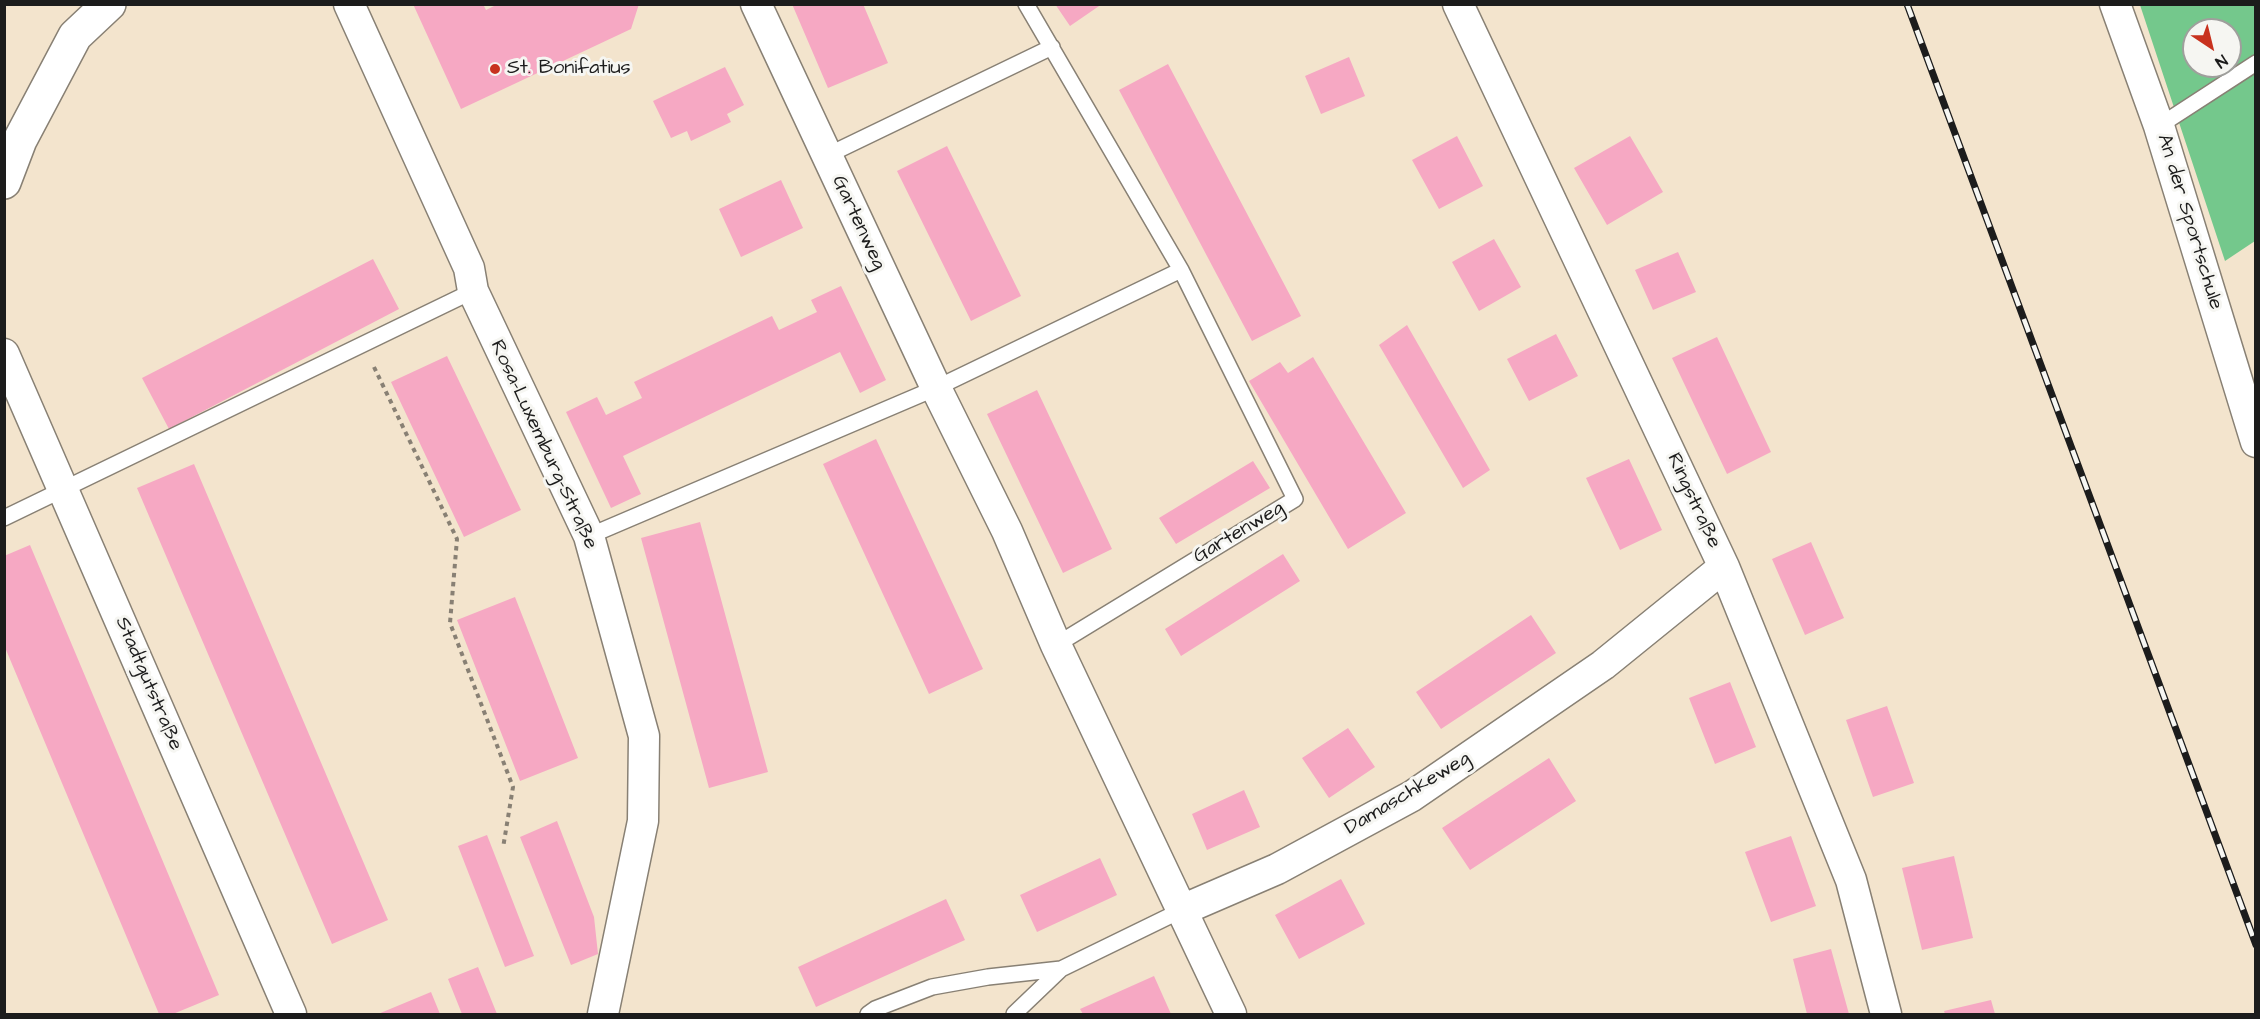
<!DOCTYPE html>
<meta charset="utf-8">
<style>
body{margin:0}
#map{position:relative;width:2260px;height:1019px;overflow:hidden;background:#f3e4cd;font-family:"Architects Daughter",sans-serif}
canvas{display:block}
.frame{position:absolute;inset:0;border:6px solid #1c1c1c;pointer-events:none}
.north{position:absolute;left:2182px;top:18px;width:60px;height:60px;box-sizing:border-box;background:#f6f6f2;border:2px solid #9f9f9c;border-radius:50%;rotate:145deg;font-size:16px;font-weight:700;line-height:24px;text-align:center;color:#1c1c1c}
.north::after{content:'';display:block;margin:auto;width:21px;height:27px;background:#c8321e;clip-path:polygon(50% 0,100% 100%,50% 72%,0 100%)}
</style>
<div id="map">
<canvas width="2260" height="1019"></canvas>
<div class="frame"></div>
<div class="north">N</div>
</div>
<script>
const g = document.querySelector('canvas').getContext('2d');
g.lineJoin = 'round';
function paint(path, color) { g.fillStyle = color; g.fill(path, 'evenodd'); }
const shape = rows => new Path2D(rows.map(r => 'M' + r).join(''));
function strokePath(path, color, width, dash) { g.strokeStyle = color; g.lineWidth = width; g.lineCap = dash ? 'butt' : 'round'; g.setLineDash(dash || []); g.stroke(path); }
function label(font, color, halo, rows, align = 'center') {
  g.font = font + ' "Architects Daughter",sans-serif'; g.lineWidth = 6; g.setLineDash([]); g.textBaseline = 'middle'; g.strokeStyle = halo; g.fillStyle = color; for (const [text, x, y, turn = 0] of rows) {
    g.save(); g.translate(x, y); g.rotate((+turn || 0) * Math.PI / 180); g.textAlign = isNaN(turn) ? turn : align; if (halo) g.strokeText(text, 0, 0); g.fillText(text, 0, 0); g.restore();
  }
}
paint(shape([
 [2140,5,2255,5,2255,241,2225,261],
 [2194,30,2230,30,2230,66,2194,66]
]), '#74c88c');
paint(shape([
 [413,4,483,4,486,10,498,4,639,4,631,29,461,109],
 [792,4,863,4,888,63,828,88],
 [1055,4,1102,4,1070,26],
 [1349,57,1365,96,1321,114,1305,76],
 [1168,64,1301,316,1252,341,1119,90],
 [725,67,744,105,727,114,731,122,691,141,687,131,671,138,653,101],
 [1457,136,1483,186,1439,209,1412,160],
 [1630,136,1663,192,1607,225,1574,168],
 [947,146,1021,296,971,321,897,171],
 [781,180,803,228,741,257,719,209],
 [1494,239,1521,287,1479,311,1452,262],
 [1678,252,1696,292,1653,310,1635,270],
 [373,259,399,309,169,429,142,378],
 [841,286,886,380,860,393,840,352,623,456,641,494,611,508,566,412,597,397,606,415,642,398,634,382,772,316,779,330,817,312,811,300],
 [1407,325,1490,470,1463,488,1379,345],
 [1556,334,1578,376,1529,401,1507,359],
 [1717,337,1771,452,1727,474,1672,358],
 [447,356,521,510,464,537,391,382],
 [1313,357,1406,513,1348,549,1249,381,1280,362,1288,373],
 [1037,390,1112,549,1063,573,987,414],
 [876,439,983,669,929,694,823,464],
 [1629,459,1662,530,1620,550,1586,478],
 [1253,461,1270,488,1176,544,1159,518],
 [194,464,388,920,332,944,137,488],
 [700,522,768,772,709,788,641,538],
 [1811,542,1844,618,1805,635,1772,559],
 [30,545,219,995,173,1014,159,1014,4,645,4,556],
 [1283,554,1300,581,1181,656,1165,629],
 [515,597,578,758,520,781,457,620],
 [1531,615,1556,653,1441,729,1416,692],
 [1730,682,1756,747,1715,764,1689,698],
 [1887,706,1914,783,1873,797,1846,720],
 [1348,728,1375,767,1329,798,1302,758],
 [1549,758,1576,801,1470,870,1442,828],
 [1244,790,1260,827,1207,850,1192,814],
 [557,821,594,917,598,954,571,965,520,837],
 [487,835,534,956,505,967,458,846],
 [1791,836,1816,906,1771,922,1745,852],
 [1954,856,1973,938,1922,950,1902,868],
 [1100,858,1117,895,1037,932,1020,895],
 [1341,879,1365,924,1299,959,1275,915],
 [946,899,965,940,816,1007,798,967],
 [1831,949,1849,1014,1807,1014,1793,959],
 [478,967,497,1014,462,1014,448,979],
 [1154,976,1171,1014,1083,1014,1080,1009],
 [431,992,440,1014,378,1014],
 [1991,1000,1995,1014,1945,1014,1944,1011]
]), '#f6a8c3');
const service = shape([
 [1026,4,1181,270,1295,499,1056,645],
 [2159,126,2256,63],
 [826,156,1052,47],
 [4,518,473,291],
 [589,536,936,388,1181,270],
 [868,1014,875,1009,932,987,988,977,1061,969],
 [1014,1014,1061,969,1182,910]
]);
const minor = shape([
 [349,4,469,268,473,291,589,536,644,736,643,821,603,1014],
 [756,4,936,388,1007,531,1056,645,1231,1014],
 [1458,4,1724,567,1851,880,1886,1014],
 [2115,4,2159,126,2256,442],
 [4,354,291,1014],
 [1182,910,1277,869,1412,796,1603,665,1724,567]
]);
const tertiary = shape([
 [4,182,20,140,75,36,109,4]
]);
strokePath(service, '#888074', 18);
strokePath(minor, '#888074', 33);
strokePath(tertiary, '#888074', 36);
strokePath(shape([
 [374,367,457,539,450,623,513,787,503,848]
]), '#888074', 4, [4.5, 4.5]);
strokePath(service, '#fff', 15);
strokePath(minor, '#fff', 30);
strokePath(tertiary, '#fff', 33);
const rail = shape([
 [1907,4,2256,945]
]);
strokePath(rail, '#1c1c1c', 7);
strokePath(rail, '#f6f6f2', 4.5, [14]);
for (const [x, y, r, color] of [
 [495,69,6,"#c8321e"]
]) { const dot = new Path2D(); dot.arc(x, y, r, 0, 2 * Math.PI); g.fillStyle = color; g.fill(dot); strokePath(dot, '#f6f6f2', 2); }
label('20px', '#1c1c1c', '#f6f6f2', [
 ["St. Bonifatius",507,69]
], 'left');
label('20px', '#1c1c1c', '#f6f6f2', [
 ["An der Sportschule",2189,222,73],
 ["Gartenweg",858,223,65],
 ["Rosa-Luxemburg-Straße",543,445,65],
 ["Ringstraße",1693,501,65],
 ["Gartenweg",1239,533,-31],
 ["Stadtgutstraße",148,684,67],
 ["Damaschkeweg",1408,794,-31]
]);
</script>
